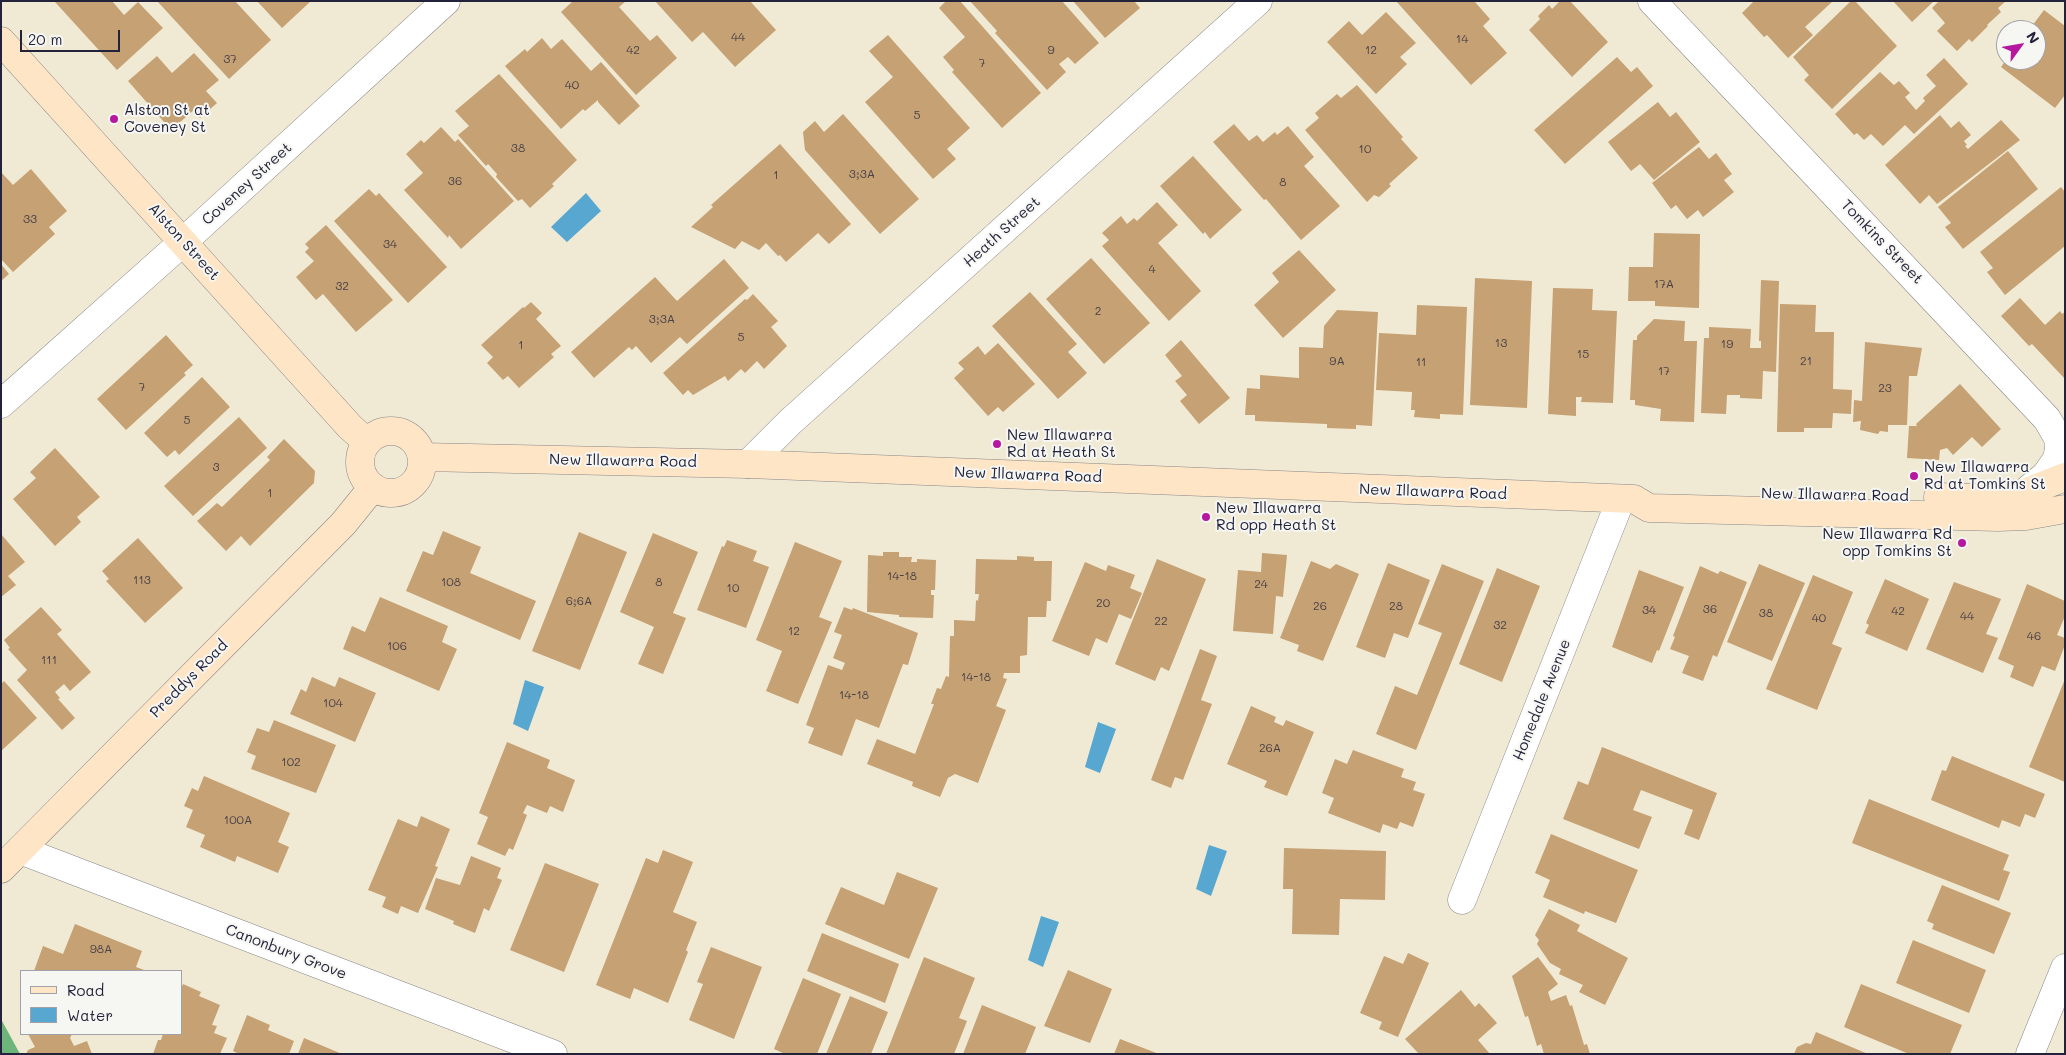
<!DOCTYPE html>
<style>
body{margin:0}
#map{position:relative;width:2066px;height:1055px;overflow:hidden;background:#f0ead5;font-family:Mali,sans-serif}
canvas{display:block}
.frame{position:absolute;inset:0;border:2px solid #22223b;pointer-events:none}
.legend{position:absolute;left:20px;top:970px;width:162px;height:65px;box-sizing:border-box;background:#f6f6f2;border:1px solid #a1a1a9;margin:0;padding:6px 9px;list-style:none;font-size:15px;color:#22223b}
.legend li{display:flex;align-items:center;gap:10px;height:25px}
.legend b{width:25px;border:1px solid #a1a1a9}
.north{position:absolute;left:1996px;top:20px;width:50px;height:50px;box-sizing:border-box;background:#f6f6f2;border:1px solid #a1a1a9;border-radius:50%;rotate:58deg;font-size:14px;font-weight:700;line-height:20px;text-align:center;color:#22223b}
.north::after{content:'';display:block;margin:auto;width:18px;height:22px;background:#b5179e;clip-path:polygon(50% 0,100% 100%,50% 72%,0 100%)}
.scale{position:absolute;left:20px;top:30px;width:100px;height:22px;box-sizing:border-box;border:2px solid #22223b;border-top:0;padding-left:6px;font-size:15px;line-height:18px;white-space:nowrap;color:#22223b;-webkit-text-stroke:4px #f6f6f2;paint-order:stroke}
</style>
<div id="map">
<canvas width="2066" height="1055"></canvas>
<div class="frame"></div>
<ul class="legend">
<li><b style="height:6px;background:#fee5c5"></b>Road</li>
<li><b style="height:14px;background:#57a7d1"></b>Water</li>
</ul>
<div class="north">N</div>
<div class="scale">20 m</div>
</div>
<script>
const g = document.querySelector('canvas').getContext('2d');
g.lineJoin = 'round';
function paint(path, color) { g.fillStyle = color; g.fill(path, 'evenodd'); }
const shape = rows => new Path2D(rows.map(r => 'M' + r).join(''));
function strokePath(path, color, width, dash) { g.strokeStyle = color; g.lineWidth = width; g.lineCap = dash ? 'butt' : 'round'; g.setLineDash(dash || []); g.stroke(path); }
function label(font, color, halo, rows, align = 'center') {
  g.font = font + ' Mali,sans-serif'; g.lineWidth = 4; g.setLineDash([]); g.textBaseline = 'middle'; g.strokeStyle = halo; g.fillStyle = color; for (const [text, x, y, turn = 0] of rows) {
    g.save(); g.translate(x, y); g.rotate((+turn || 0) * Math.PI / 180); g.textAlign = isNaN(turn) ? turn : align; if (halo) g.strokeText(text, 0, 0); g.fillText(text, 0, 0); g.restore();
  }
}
paint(shape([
 [1,1019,20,1054,1,1054]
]), '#6db57a');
paint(shape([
 [586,193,601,211,567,242,551,227],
 [525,680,544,687,528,731,513,724],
 [1098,722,1116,729,1100,773,1085,767],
 [1209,845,1227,851,1211,896,1196,889],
 [1041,916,1059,922,1043,967,1028,960]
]), '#57a7d1');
paint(shape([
 [56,1,112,1,124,15,138,2,163,28,117,70,55,2],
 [157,1,235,1,271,40,229,79],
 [257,1,311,1,282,28],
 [573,1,626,1,619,7,650,41,657,35,677,58,636,95,561,12],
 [655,1,750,1,776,30,735,67,703,32,692,42],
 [946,1,960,1,1041,93,1002,128,952,72,954,70,943,57,965,37,939,8],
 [970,1,1062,1,1099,43,1075,64,1068,57,1059,64,1066,72,1047,90,995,33,997,31],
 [1073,1,1134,1,1140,8,1105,38],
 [1396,1,1476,1,1475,2,1490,19,1483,26,1507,53,1471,85],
 [1560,1,1570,1,1608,42,1572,77,1529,30,1540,19,1538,16,1549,5,1552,9],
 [1754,1,1833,1,1805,27,1813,35,1788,58,1767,35,1764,37,1742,13],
 [1851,1,1855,1,1897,46,1832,109,1804,80,1809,75,1793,57],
 [1893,1,1934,1,1912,22],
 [1939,1,2006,1,1998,8,2001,12,1987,25,1988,26,1972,42,1969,39,1957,51,1937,31,1945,23,1932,8],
 [2044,10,2065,26,2065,95,2055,108,2001,67,2006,60,2036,60,2036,30,2029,30],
 [1386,12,1416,43,1400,57,1407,64,1376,94,1327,42,1349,21,1362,35],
 [888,35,970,128,947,149,956,159,933,179,865,102,893,77,869,51],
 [542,38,551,49,562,39,591,71,601,62,640,106,619,125,598,102,598,100,585,111,583,109,561,129,505,66,525,49,527,52],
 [194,53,219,80,206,91,217,103,200,118,194,110,171,130,128,81,157,56,172,73],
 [1617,57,1631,72,1637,67,1653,86,1565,164,1534,130],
 [1944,58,1968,84,1914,134,1905,125,1883,146,1871,134,1864,140,1857,133,1854,135,1835,114,1880,72,1894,85,1899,81,1910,93,1905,97,1916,110,1925,101,1923,98,1936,86,1926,75],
 [499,74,577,160,552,184,554,186,530,208,522,199,518,201,496,177,497,174,488,164,486,166,458,135,469,126,455,111],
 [1357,85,1403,137,1401,139,1418,158,1389,184,1391,186,1379,197,1374,195,1367,202,1305,130,1319,118,1315,113,1337,94,1341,98],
 [1658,102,1670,117,1676,112,1700,142,1654,180,1640,164,1631,171,1608,142],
 [843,114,919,199,880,234,805,150,803,132,815,121,824,132],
 [1940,115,1951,128,1959,121,1971,135,1964,141,1967,145,1965,146,1968,149,2001,120,2020,140,1937,204,1929,195,1920,204,1885,165],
 [1234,124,1249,141,1257,135,1263,142,1275,132,1277,135,1288,126,1314,157,1304,166,1340,206,1301,240,1266,199,1264,200,1213,142],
 [441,127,455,142,458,139,514,201,461,249,449,235,448,238,404,190,423,173,406,154,421,140,424,143],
 [780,144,851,224,829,244,818,233,786,262,780,255,778,256,766,243,759,250,742,241,735,249,691,227,713,207,711,205],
 [1699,147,1709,159,1716,153,1732,174,1724,180,1734,192,1703,217,1698,210,1687,219,1676,205,1671,209,1652,183],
 [2008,151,2038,189,1963,249,1945,227,1951,223,1938,207],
 [1193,156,1242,210,1210,239,1205,232,1203,234,1160,186],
 [31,169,67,211,49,227,55,234,13,272,1,259,1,172,13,185],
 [2061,187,2065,192,2065,246,2005,295,1987,272,1993,268,1980,252],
 [369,189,376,196,379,193,447,267,408,303,334,221],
 [1157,202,1178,225,1158,243,1201,291,1169,321,1102,246,1109,240,1102,233,1121,216,1127,224,1134,218,1137,221],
 [326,225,393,300,356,332,323,294,316,300,296,277,314,261,305,252,309,248,305,244],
 [1654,233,1700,234,1699,308,1655,306,1655,301,1628,301,1629,267,1653,267],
 [1299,250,1336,290,1283,338,1254,305,1279,282,1272,273],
 [1091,258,1150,323,1104,364,1046,299],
 [724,259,749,288,687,344,680,337,651,363,636,346,632,350,629,347,594,378,571,352,655,277,677,301],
 [1,264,9,274,1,281],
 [1475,278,1532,281,1527,408,1470,405],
 [1761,280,1779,281,1776,372,1763,371,1762,399,1740,398,1740,395,1727,395,1726,414,1701,413,1704,338,1709,338,1709,327,1751,329,1750,348,1761,348,1761,341,1759,341],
 [1553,288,1593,289,1592,310,1617,311,1613,403,1581,402,1582,397,1576,397,1576,416,1548,414],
 [1030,292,1077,344,1068,352,1087,373,1058,399,992,326],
 [753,294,778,321,771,327,787,346,764,369,757,361,745,373,741,369,728,381,725,376,693,395,688,390,683,395,663,373,745,299,747,300],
 [2020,298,2045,325,2060,311,2062,314,2065,312,2065,379,2032,344,2029,346,2001,316],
 [531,302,542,313,536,319,561,346,551,354,554,357,519,388,508,376,503,380,487,363,493,357,481,345,523,307,524,308],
 [1780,304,1816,305,1815,332,1834,332,1833,389,1852,390,1851,414,1833,413,1832,428,1804,428,1804,432,1777,432],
 [1417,305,1467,307,1463,415,1440,414,1440,419,1414,417,1415,410,1411,410,1412,392,1376,390,1379,333,1416,335],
 [1337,310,1378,312,1372,426,1356,425,1356,429,1327,428,1327,424,1255,421,1255,415,1245,415,1247,388,1260,389,1260,375,1299,378,1299,347,1323,348,1324,326],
 [1654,319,1685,321,1684,341,1697,341,1694,422,1660,421,1661,409,1635,405,1635,400,1630,400,1633,340,1637,340,1637,336],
 [166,335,193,365,184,373,186,375,126,430,97,399],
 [1181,340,1230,398,1199,424,1180,401,1187,395,1175,381,1182,376,1165,355],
 [1865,342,1922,348,1917,376,1909,376,1907,425,1888,425,1888,432,1880,431,1878,434,1860,430,1861,421,1853,422,1854,400,1862,401],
 [998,343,1035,384,1003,412,998,407,988,416,954,378,964,369,958,363,978,346,985,355],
 [202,377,230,407,179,455,175,450,167,457,144,433],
 [1960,384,2001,429,1982,447,1972,437,1953,455,1947,448,1940,450,1939,460,1907,458,1909,426,1917,426,1916,424],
 [239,417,267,448,193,516,164,486],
 [284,439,315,471,314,483,250,546,241,536,226,551,197,521,217,503,222,507,270,460,267,457],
 [55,448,100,497,77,517,81,522,55,546,13,499,36,478,30,472],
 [443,531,481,547,470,573,536,601,520,640,406,591,423,551,433,555],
 [579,532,627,552,580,670,532,651],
 [653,533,698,552,673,613,686,618,663,674,638,664,654,627,620,612],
 [1,534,25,562,8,576,16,585,1,597],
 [138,538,183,588,145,623,106,581,109,579,102,571],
 [727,540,757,551,753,561,769,567,746,628,697,610,722,546,724,547],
 [795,542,842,561,819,617,832,622,798,704,766,691,782,651,756,640],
 [883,552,899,552,899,557,912,557,911,562,917,562,917,559,936,560,935,590,931,590,931,595,934,595,933,618,899,617,899,615,867,612,868,555,883,556],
 [1262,553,1287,555,1283,597,1276,596,1273,634,1233,631,1238,570,1261,572],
 [1017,556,1034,557,1034,561,1052,561,1051,601,1047,601,1046,617,1028,617,1027,655,1020,656,1020,673,1004,673,1003,678,1007,679,996,706,1006,710,978,783,955,774,948,778,940,797,912,786,913,782,867,764,877,739,915,754,934,704,931,704,937,688,941,689,946,676,949,677,950,636,954,636,954,620,975,621,976,600,978,601,979,594,975,594,976,559,1017,560],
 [1157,559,1206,579,1169,671,1161,667,1155,681,1115,664],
 [1311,561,1330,569,1336,564,1359,574,1323,661,1297,651,1299,645,1280,638],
 [1085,562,1106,571,1108,565,1135,575,1130,588,1142,593,1131,619,1119,614,1107,643,1096,638,1089,656,1052,641],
 [1388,563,1430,580,1408,638,1394,633,1385,658,1356,647],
 [1442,564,1484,581,1416,750,1376,734,1395,686,1417,695,1442,633,1418,624],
 [1759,564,1805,583,1772,661,1727,642],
 [1700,566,1718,574,1720,571,1747,582,1717,657,1713,655,1703,681,1682,673,1689,656,1670,649,1675,637,1673,636],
 [1497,568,1540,586,1502,682,1459,664],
 [1639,570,1684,587,1659,651,1657,650,1652,663,1612,647],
 [1813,575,1853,592,1832,644,1842,648,1817,710,1766,689],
 [1885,579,1929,599,1907,651,1865,633,1869,625,1866,623],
 [1954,582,2001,599,1986,634,1998,638,1983,673,1926,649],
 [2027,584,2065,601,2065,616,2057,635,2065,638,2065,645,2055,671,2042,666,2033,687,2010,677,2014,666,1998,659],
 [380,597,448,626,442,642,457,649,439,691,343,649,352,626,365,632],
 [41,607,62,630,57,634,91,672,70,691,64,684,55,692,60,698,58,699,75,718,62,730,17,680,27,670,8,649,10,648,4,640],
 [844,607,852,610,853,608,918,633,908,665,903,664,879,728,856,719,842,756,808,743,814,728,806,725,828,665,842,670,845,663,833,658,842,635,834,632],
 [1200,649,1217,656,1201,700,1212,704,1183,780,1175,777,1171,788,1151,780],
 [312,677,335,687,339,677,376,693,355,742,290,714,301,689,306,692],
 [2065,679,2065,782,2029,767],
 [4,681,37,718,1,751,1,684],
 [1251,706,1276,717,1274,722,1283,726,1286,720,1314,732,1287,796,1264,787,1267,781,1227,764],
 [274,720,336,745,316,793,251,769,256,756,247,752,257,728,269,732],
 [507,742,550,760,547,768,575,780,563,812,550,806,547,813,527,805,523,813,527,815,513,850,509,848,505,856,477,844,488,817,479,813],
 [1602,747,1717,793,1699,840,1684,834,1693,810,1641,790,1633,810,1652,817,1639,849,1563,819,1578,781,1588,785],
 [1353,750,1404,769,1401,777,1416,782,1413,790,1425,794,1413,827,1400,822,1397,829,1383,824,1380,833,1328,813,1334,798,1322,793,1335,759,1347,764],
 [1952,756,2045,794,2035,818,2025,814,2020,827,2002,820,1999,828,1931,800,1942,770,1946,771],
 [204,776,290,813,278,842,289,847,278,873,237,856,235,862,200,847,205,835,186,827,193,810,184,806,192,788,198,791],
 [1869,799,2009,855,2003,870,2010,872,1999,901,1852,843],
 [421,816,450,829,435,866,438,867,418,913,401,906,398,914,382,907,386,897,368,890,398,819,417,827],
 [1551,834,1638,870,1616,923,1585,911,1584,914,1543,897,1550,880,1535,873],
 [1284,848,1386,851,1385,900,1340,899,1339,935,1292,934,1293,889,1283,889],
 [663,850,693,862,673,912,697,922,686,950,688,952,668,1003,634,988,630,999,596,985,646,858,658,863],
 [471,856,501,868,497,878,502,880,489,911,484,908,475,933,453,924,454,921,425,909,436,878,460,885],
 [545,863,599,884,564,972,510,950],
 [897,872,938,888,909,959,825,924,841,887,884,905],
 [1942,885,2011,913,1994,954,1932,929,1934,924,1927,921],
 [1549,909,1580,925,1577,931,1628,958,1605,1005,1579,992,1583,985,1559,974,1561,969,1550,963,1537,944,1539,940,1535,935],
 [75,924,142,951,136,967,147,971,34,971,43,946,63,954],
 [822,933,899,964,885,1003,807,971],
 [1913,940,1986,970,1969,1013,1896,983],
 [711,947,762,967,734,1039,689,1020,703,984,697,982],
 [1408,953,1429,963,1398,1037,1379,1029,1382,1022,1360,1013,1384,956,1403,964],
 [924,957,975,978,959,1018,967,1021,954,1054,886,1054],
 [1538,957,1558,984,1548,992,1551,1001,1566,995,1570,1006,1572,1005,1584,1045,1587,1044,1590,1054,1544,1054,1541,1044,1537,1046,1528,1016,1525,1017,1512,976],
 [1068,970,1112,989,1090,1043,1044,1026],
 [803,978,841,994,817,1054,785,1054,774,1049],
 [183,984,201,992,199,996,220,1005,212,1025,217,1026,214,1033,227,1038,220,1054,153,1054,158,1040,161,1040,163,1034,181,1034,181,989],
 [1861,984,1962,1025,1950,1054,1909,1054,1844,1027],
 [1461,990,1475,1007,1479,1003,1497,1023,1478,1040,1490,1054,1419,1054,1405,1039],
 [850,996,888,1012,871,1054,826,1054],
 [982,1005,1036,1027,1025,1054,963,1054],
 [247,1015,270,1025,268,1030,294,1041,289,1054,239,1054,233,1051],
 [1816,1032,1868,1054,1794,1054,1797,1047,1806,1043,1811,1044],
 [28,1034,72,1034,70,1038,74,1046,87,1041,92,1054,26,1054,28,1050,35,1047],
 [304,1038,342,1054,298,1054],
 [1120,1039,1159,1054,1114,1054]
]), '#c5a173');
const street = shape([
 [1652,1,2047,419,2058,438,2059,449,2057,459,2046,475,2024,493],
 [1,404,184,241,446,1],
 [748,464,790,422,1258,1],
 [20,850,553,1054],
 [1462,900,1621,499],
 [2030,1054,2065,968]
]);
const secondary = shape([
 [1,41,350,427,367,442],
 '360 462a31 31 0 1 1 62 0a31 31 0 1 1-62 0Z',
 [422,457,748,464,1634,499,1649,508,1998,517,2026,516,2065,509],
 [1938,497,1973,498,2024,493,2065,477],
 [1,869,343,524,373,487]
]);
strokePath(street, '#898688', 29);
strokePath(secondary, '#898688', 29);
strokePath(street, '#fff', 28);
strokePath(secondary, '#fee5c5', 28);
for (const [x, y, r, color] of [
 [114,119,5,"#b5179e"],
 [997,444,5,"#b5179e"],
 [1914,476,5,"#b5179e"],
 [1206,517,5,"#b5179e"],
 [1962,543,5,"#b5179e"]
]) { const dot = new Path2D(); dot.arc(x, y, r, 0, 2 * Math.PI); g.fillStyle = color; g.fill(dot); strokePath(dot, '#f6f6f2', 2); }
label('12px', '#4b4249', null, [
 ["44",738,37],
 ["14",1462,39],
 ["42",633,50],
 ["9",1051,50],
 ["12",1371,50],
 ["37",230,59],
 ["7",982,63],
 ["40",572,85],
 ["5",917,115],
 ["38",518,148],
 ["10",1365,149],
 ["3;3A",862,174],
 ["1",776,175],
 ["36",455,181],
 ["8",1283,182],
 ["33",30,219],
 ["34",390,244],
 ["4",1152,269],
 ["17A",1664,284],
 ["32",342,286],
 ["2",1098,311],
 ["3;3A",662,319],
 ["5",741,337],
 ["13",1501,343],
 ["19",1727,344],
 ["1",521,345],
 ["15",1583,354],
 ["9A",1337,361],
 ["21",1806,361],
 ["11",1421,362],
 ["17",1664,371],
 ["7",142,387],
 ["23",1885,388],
 ["5",187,420],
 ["3",216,467],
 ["1",270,493],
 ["14-18",902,576],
 ["113",142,580],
 ["108",451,582],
 ["8",659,582],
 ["24",1261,584],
 ["10",733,588],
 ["6;6A",579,601],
 ["20",1103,603],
 ["26",1320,606],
 ["28",1396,606],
 ["36",1710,609],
 ["34",1649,610],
 ["42",1898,611],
 ["38",1766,613],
 ["44",1967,616],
 ["40",1819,618],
 ["22",1161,621],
 ["32",1500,625],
 ["12",794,631],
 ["46",2034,636],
 ["106",397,646],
 ["111",49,660],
 ["14-18",976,677],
 ["14-18",854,695],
 ["104",333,703],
 ["26A",1270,748],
 ["102",291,762],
 ["100A",238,820],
 ["98A",101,949]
]);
label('15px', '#22223b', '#f6f6f2', [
 ["Alston St at",124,110],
 ["Coveney St",124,127],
 ["New Illawarra",1007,435],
 ["Rd at Heath St",1007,452],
 ["New Illawarra",1924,467],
 ["Rd at Tomkins St",1924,484],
 ["New Illawarra",1216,508],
 ["Rd opp Heath St",1216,525],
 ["New Illawarra Rd",1952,534,"right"],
 ["opp Tomkins St",1952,551,"right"]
], 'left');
label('15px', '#22223b', '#f6f6f2', [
 ["Coveney Street",247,184,-42],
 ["Heath Street",1002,232,-42],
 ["Alston Street",184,242,48],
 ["Tomkins Street",1882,242,46],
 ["New Illawarra Road",623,461,1],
 ["New Illawarra Road",1028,475,2],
 ["New Illawarra Road",1433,492,2],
 ["New Illawarra Road",1835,495,1],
 ["Preddys Road",189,679,-45],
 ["Homedale Avenue",1542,700,-68],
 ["Canonbury Grove",286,952,21]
]);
</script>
